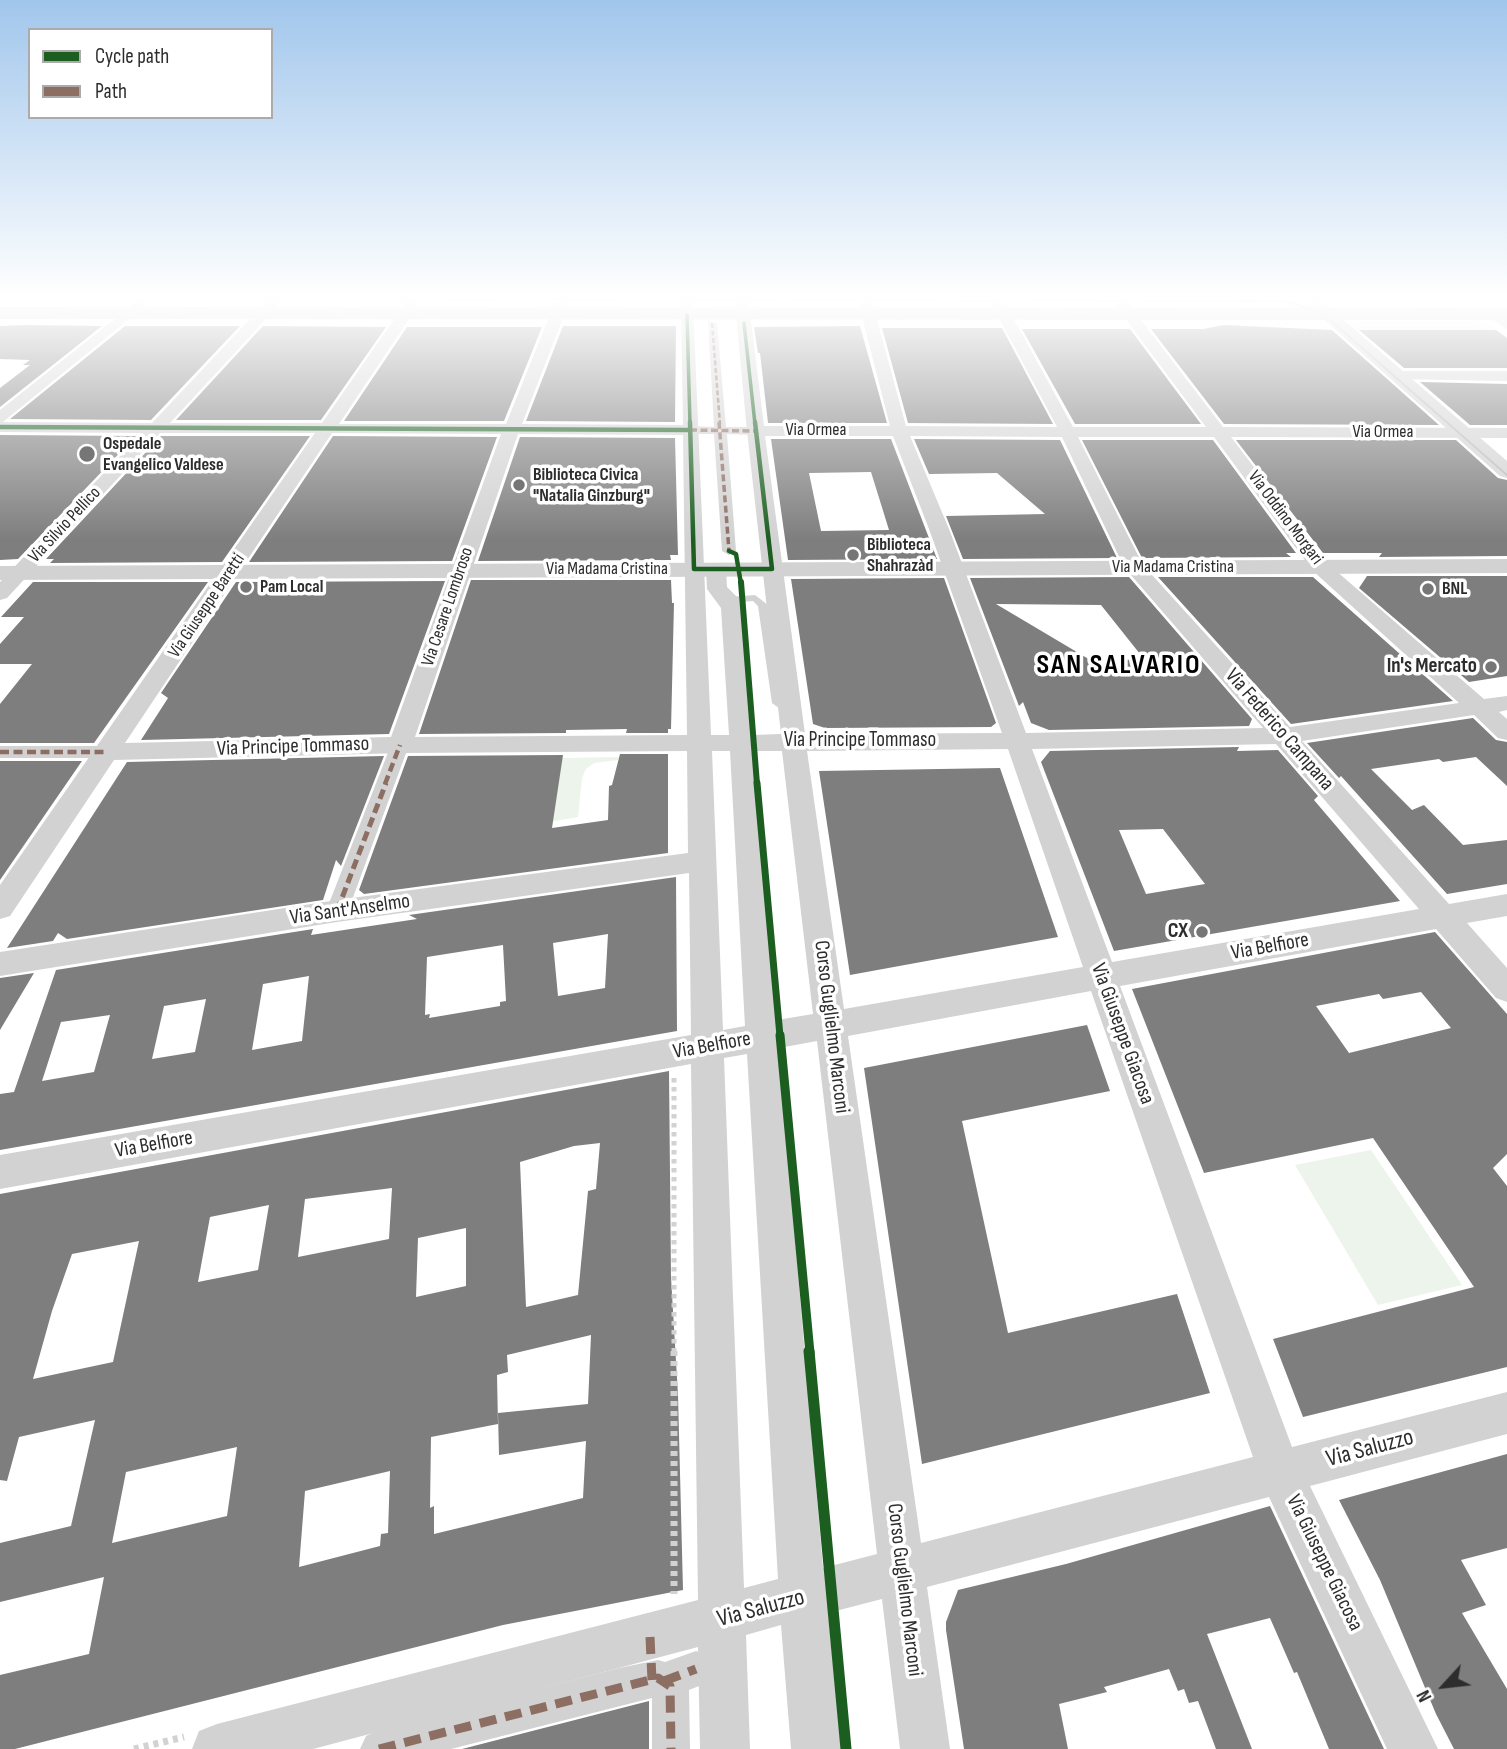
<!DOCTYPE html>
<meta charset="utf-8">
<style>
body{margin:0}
#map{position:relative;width:1507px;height:1749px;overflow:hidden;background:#fff;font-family:"Sofia Sans Condensed",sans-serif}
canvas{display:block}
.legend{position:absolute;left:28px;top:28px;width:245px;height:91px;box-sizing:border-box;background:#fff;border:2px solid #ababab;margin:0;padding:9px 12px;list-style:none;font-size:21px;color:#2d2d2d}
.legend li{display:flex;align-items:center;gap:14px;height:35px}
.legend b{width:35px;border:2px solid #ababab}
.north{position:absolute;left:1409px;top:1651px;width:70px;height:70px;-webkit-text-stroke:5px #fff;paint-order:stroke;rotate:243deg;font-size:19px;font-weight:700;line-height:28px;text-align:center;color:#2d2d2d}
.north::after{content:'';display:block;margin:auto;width:24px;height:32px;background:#2d2d2d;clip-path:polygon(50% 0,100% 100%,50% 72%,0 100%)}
</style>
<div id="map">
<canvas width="1507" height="1749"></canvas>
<ul class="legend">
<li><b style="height:9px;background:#1b5e20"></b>Cycle path</li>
<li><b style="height:9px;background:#8d6e63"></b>Path</li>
</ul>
<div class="north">N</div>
</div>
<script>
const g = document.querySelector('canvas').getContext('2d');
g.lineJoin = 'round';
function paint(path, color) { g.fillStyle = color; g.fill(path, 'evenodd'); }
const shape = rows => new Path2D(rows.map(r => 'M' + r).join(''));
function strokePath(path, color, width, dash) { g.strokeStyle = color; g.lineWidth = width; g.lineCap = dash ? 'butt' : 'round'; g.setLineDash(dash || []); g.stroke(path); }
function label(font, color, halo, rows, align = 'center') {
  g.font = font + ' "Sofia Sans Condensed",sans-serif'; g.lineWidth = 7; g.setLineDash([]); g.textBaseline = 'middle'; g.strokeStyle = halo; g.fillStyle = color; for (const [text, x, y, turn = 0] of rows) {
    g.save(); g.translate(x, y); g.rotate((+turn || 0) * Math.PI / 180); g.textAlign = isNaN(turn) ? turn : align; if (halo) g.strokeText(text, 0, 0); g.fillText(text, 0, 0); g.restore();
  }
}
paint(shape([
 [1355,321,1476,321,1489,324,1496,330,1401,332,1398,330,1357,330,1351,324],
 [619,757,618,760,594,763,586,769,582,778,578,817,537,824,562,758],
 [1371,1150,1462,1285,1378,1305,1295,1165]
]), '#edf4eb');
paint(shape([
 [1224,325,1332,330,1439,425,1224,424,1151,329,1203,329],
 [0,326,26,325,102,326,0,407,0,388,30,365,23,365,30,360,0,359],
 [125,326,240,326,151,420,10,419],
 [263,326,386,327,321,420,176,420],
 [563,326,676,326,675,422,526,421],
 [860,326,887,423,768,423,760,353,758,353,754,327],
 [407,327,542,327,504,421,344,421],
 [882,328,1002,328,1053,424,908,423],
 [1022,329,1130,329,1201,424,1075,424],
 [1359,330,1496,330,1507,338,1507,368,1404,368],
 [1420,382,1507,384,1507,425,1470,425],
 [0,435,136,436,18,559,0,560],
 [161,436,310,436,222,562,50,563,54,559,46,559],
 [333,436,497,437,452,561,249,562],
 [520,437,675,438,678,555,670,555,671,560,478,561],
 [771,439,891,439,937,559,788,560],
 [871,472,889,530,821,531,809,473],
 [914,439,1060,440,1117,558,963,559,946,516,1045,514,997,473,929,474],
 [1082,440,1213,440,1296,553,1286,553,1291,557,1142,558],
 [1236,440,1456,440,1498,478,1507,480,1507,556,1379,557,1382,553,1323,553],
 [1367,576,1507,576,1507,676,1469,682,1359,588],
 [1129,577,1252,719,1249,726,1049,730,1031,723,1023,702,1019,706,970,578],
 [996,604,1101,605,1144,659,1092,661],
 [1158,577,1313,577,1453,701,1291,724],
 [944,578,996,723,991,727,825,728,813,724,791,579],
 [471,580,671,580,672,603,674,603,671,729,668,729,668,733,626,733,627,729,566,730,566,733,419,734],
 [445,581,389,734,141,740,168,698,161,693,236,582],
 [33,582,208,582,94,743,0,743,0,704,32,664,0,664,0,644,24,617,1,617],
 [1473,718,1496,740,1507,742,1507,786,1476,757,1443,762,1439,759,1371,769,1412,810,1424,805,1463,845,1507,840,1507,884,1447,894,1341,776,1339,778,1307,743],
 [1239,747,1237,751,1278,750,1318,796,1314,800,1400,901,1114,951,1041,762,1050,751],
 [1163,829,1205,884,1146,894,1119,830],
 [620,754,668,754,668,853,364,894,359,890,408,756,563,755,552,828,608,820,609,786,612,785],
 [384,756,341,866,336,860,323,900,67,939,58,933,53,941,7,948,127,762],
 [0,761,82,761,0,880],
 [1000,768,1058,937,850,975,819,771],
 [676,877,677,1031,0,1150,0,1094,14,1092,56,970,313,929,311,935,417,919,409,915],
 [608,934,605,988,558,996,553,943],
 [503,945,506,1001,500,1002,500,1006,429,1018,430,1014,425,1015,427,957],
 [309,976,302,1041,252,1050,263,984],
 [206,999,195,1052,152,1059,164,1006],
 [110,1015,94,1072,42,1081,61,1022],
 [1435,932,1507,1014,1507,1154,1493,1168,1507,1186,1507,1367,1303,1417,1273,1339,1474,1287,1373,1138,1204,1173,1132,989],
 [1421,992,1451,1028,1349,1053,1316,1006,1379,994,1383,999],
 [34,973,0,1030,0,978],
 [1087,1025,1110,1091,962,1121,1008,1333,1177,1294,1210,1393,922,1464,864,1068],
 [669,1071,671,1277,678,1395,683,1590,503,1625,15,1749,0,1749,0,1675,89,1654,104,1577,0,1602,0,1543,71,1526,95,1420,19,1437,7,1481,0,1480,0,1194],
 [600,1143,596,1189,588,1191,578,1295,526,1307,520,1162,574,1146],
 [392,1188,389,1239,298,1257,305,1199],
 [269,1205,258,1270,198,1282,210,1217],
 [466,1228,466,1286,416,1297,418,1238],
 [139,1241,113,1362,33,1379,52,1311,72,1254],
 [591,1335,588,1404,498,1413,499,1455,586,1441,583,1498,434,1534,434,1506,430,1508,431,1437,498,1424,497,1375,508,1372,507,1355],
 [237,1447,227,1516,112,1543,126,1472],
 [390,1471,388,1533,381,1534,380,1546,299,1567,305,1491],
 [1507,1454,1507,1548,1461,1560,1486,1605,1462,1613,1507,1689,1507,1749,1454,1749,1436,1714,1380,1580,1339,1500],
 [1270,1506,1384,1749,1329,1749,1297,1672,1294,1673,1270,1618,1207,1634,1252,1749,1216,1749,1198,1701,1189,1703,1184,1689,1178,1691,1169,1669,1104,1687,1107,1692,1059,1704,1068,1749,964,1749,946,1630,946,1622,958,1590,1066,1564],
 [649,1701,649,1749,462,1749]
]), '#7e7e7e');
strokePath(shape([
 [674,1078,674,1353]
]), '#d2d2d2', 5, [4.5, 4.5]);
strokePath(shape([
 [674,1351,674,1594],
 [134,1749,184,1737]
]), '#d2d2d2', 7, [5, 5]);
paint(shape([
 [755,595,768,605,784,702,789,707,783,711,772,703,758,606,753,601,729,603,724,600,729,597,755,595]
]), '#d2d2d2');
paint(shape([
 [708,321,717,323,726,427,755,427,761,431,755,435,727,434,736,551,729,555,722,551,714,434,690,434,684,430,690,426,714,427,708,321],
 [400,739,407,741,409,745,348,911,345,917,337,919,329,917,326,911,391,745,393,741,400,739],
 [0,746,106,746,113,748,115,752,113,756,106,758,0,758,0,746],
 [696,1651,709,1656,714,1669,709,1682,689,1690,690,1749,652,1749,652,1698,451,1749,360,1749,366,1736,379,1730,619,1668,658,1660,665,1662,696,1651]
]), '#d2d2d2');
paint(shape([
 [140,299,147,303,145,306,3,422,152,423,268,300,273,299,280,303,278,306,170,423,322,423,407,301,412,300,419,304,339,424,506,424,554,305,561,301,568,305,522,424,683,425,681,305,683,302,693,302,711,735,729,735,721,608,707,589,706,569,709,565,716,563,723,565,726,569,727,587,736,596,743,608,753,735,781,734,747,431,735,305,737,302,747,302,749,305,764,426,890,426,859,305,866,301,873,305,906,426,1057,427,992,305,999,301,1006,305,1073,427,1206,427,1116,306,1123,302,1128,303,1223,427,1507,428,1507,438,1231,437,1327,563,1484,699,1507,696,1507,710,1499,712,1507,719,1507,740,1498,738,1474,715,1302,741,1449,904,1507,894,1507,916,1467,923,1507,968,1507,1002,1496,998,1436,929,1120,986,1292,1447,1507,1392,1507,1434,1310,1486,1438,1749,1387,1749,1269,1497,927,1587,950,1749,900,1749,882,1599,828,1613,841,1749,791,1749,781,1625,746,1635,750,1749,700,1749,698,1647,313,1749,192,1749,199,1731,217,1724,698,1600,691,1064,0,1189,0,1155,691,1035,689,873,337,922,0,976,0,952,337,900,688,853,687,751,406,753,114,760,10,916,0,919,0,885,315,433,160,433,7,598,0,600,0,582,142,433,0,432,0,410,140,299],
 [332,433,501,434,391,737,125,743,332,433],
 [518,434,683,435,687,735,415,737,518,434],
 [765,436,893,436,929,529,1002,733,805,734,765,436],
 [910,436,1062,437,1124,567,1263,728,1026,733,949,529,910,436],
 [1078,437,1214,437,1313,571,1459,703,1290,727,1143,565,1078,437],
 [1276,744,1419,909,1112,962,1032,749,1276,744],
 [1008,749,1083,967,844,1009,807,751,1008,749],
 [712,751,730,751,745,1026,723,1030,712,751],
 [754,751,782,751,813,1014,777,1020,754,751],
 [1091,991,1253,1457,921,1543,848,1036,1091,991],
 [817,1041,877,1554,823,1568,779,1048,817,1041],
 [747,1054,778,1579,744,1588,724,1058,747,1054],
 [1493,310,1507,318,1507,329,1488,317,1486,314,1493,310],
 [1398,371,1507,371,1507,381,1393,379,1390,376,1398,371]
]), '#d2d2d2');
paint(shape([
 [1318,301,1324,303,1507,461,1507,478,1500,476,1312,309,1310,306,1318,301],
 [1507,559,1507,573,0,580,0,566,1507,559]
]), '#d2d2d2');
paint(shape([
 [0,307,1507,308,1507,320,0,319,0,307]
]), '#c5c5c5');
strokePath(shape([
 [0,298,1281,301,1310,308,1328,318,1507,475],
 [1295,299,1507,299]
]), '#b9b9b9', 2);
strokePath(shape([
 [712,323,720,424]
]), '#8d6e63', 2.5, [5, 2.5]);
strokePath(shape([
 [719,422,729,551],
 [690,430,755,431]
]), '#8d6e63', 3.5, [7, 3.5]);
strokePath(shape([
 [0,752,106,752],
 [385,784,400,745]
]), '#8d6e63', 4.5, [9, 4.5]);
strokePath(shape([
 [337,911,386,783]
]), '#8d6e63', 5, [10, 5]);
strokePath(shape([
 [650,1637,652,1680],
 [664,1681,696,1669],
 [379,1749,658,1678,670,1686,671,1749]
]), '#8d6e63', 9, [17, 9]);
strokePath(shape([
 [687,315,690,424],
 [744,323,755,424]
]), '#1b5e20', 3.5);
strokePath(shape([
 [690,422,694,569,772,569,755,422],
 [0,427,690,430],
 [729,551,736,554,741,584]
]), '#1b5e20', 4.5);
strokePath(shape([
 [741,582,757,784]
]), '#1b5e20', 6);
strokePath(shape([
 [757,783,780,1036]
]), '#1b5e20', 7);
strokePath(shape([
 [780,1035,810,1353]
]), '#1b5e20', 9);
strokePath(shape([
 [809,1351,846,1749]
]), '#1b5e20', 11);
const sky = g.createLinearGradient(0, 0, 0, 540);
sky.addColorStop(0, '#a1c6ec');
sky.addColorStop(0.55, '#fff');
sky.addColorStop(1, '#ffffff00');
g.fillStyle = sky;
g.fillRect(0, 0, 1507, 540);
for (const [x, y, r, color] of [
 [87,454,9,"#767676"],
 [519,485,7,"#767676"],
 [853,555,7,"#767676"],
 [246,587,7,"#767676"],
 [1428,589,7,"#767676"],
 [1491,667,7,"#767676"],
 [1202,932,7,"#767676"]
]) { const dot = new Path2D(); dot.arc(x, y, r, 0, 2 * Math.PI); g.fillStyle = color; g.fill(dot); strokePath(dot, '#fff', 2.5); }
label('18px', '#2d2d2d', '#fff', [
 ["Via Ormea",816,430],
 ["Via Ormea",1383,432],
 ["Via Oddino Morgari",1285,518,53],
 ["Via Silvio Pellico",65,525,-47],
 ["Via Madama Cristina",1173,567],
 ["Via Madama Cristina",607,569],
 ["Via Giuseppe Baretti",207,606,-56],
 ["Via Cesare Lombroso",448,607,-71]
]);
label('bold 18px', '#2d2d2d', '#fff', [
 ["Ospedale",103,444],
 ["Evangelico Valdese",103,465],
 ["Biblioteca Civica",533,475],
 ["\"Natalia Ginzburg\"",533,496],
 ["Biblioteca",867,545],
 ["Shahrazàd",867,566],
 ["Pam Local",260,587],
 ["BNL",1442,589]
], 'left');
label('bold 21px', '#2d2d2d', '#fff', [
 ["In's Mercato",1477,667],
 ["CX",1188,932]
], 'right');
label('21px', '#2d2d2d', '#fff', [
 ["Via Federico Campana",1279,730,49],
 ["Via Principe Tommaso",860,741],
 ["Via Principe Tommaso",293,747,-2],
 ["Via Sant'Anselmo",350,910,-8],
 ["Via Belfiore",1270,947,-10],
 ["Corso Guglielmo Marconi",831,1027,83],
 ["Via Giuseppe Giacosa",1122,1034,70],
 ["Via Belfiore",712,1046,-10],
 ["Via Belfiore",154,1145,-10],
 ["Via Giuseppe Giacosa",1324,1563,64],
 ["Corso Guglielmo Marconi",904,1590,83]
]);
label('24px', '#2d2d2d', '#fff', [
 ["Via Saluzzo",1370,1449,-15],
 ["Via Saluzzo",761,1609,-15]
]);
g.letterSpacing = '2px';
label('bold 28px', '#000', '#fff', [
 ["SAN SALVARIO",1119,666]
]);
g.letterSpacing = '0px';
</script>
